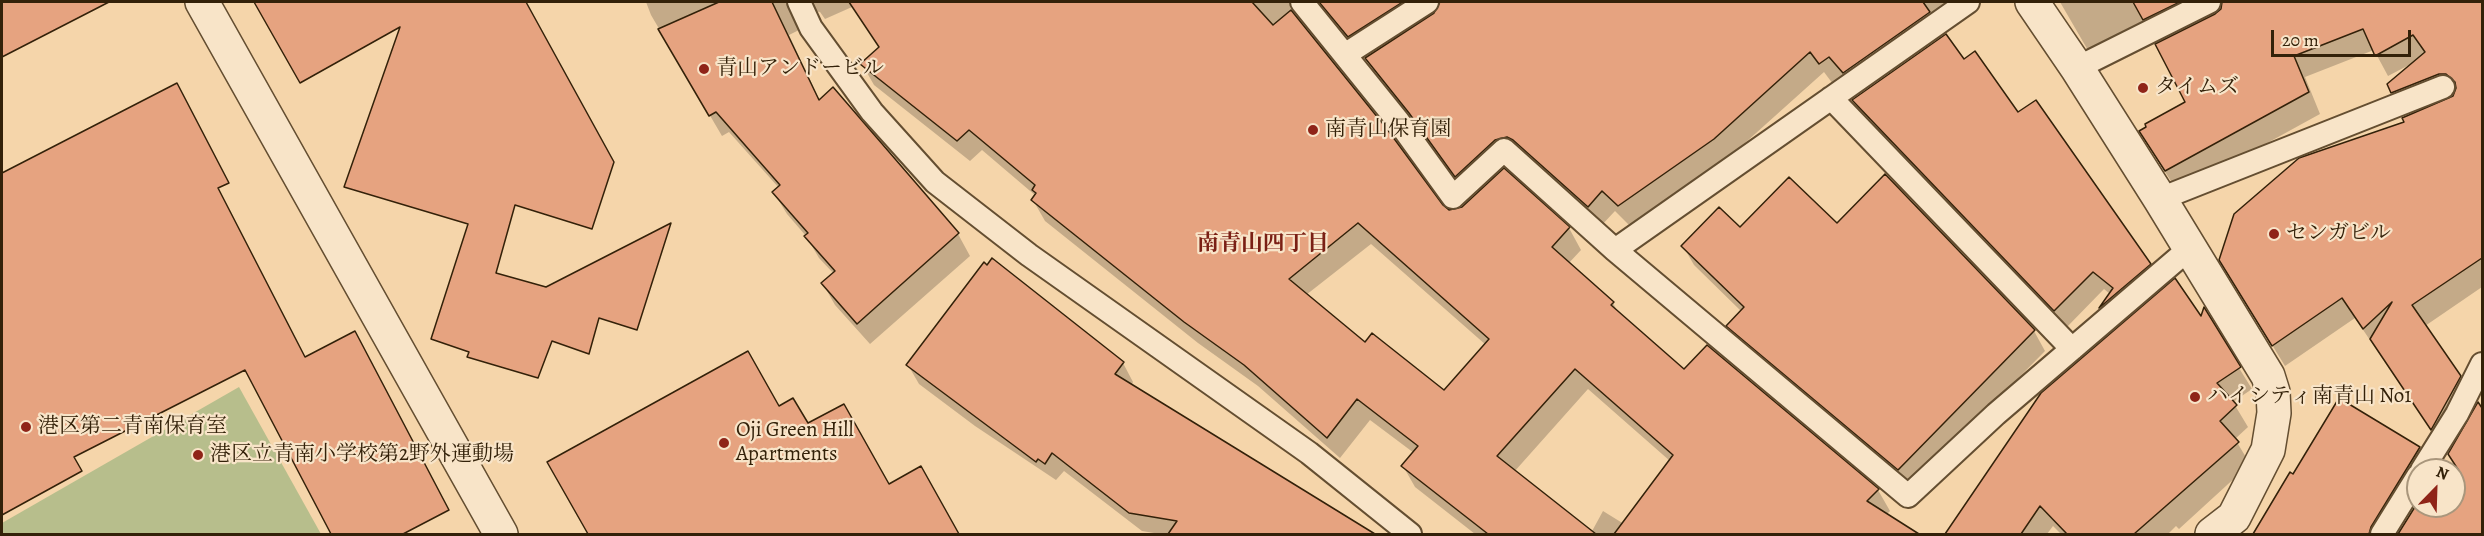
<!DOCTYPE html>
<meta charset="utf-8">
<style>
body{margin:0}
#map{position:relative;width:2484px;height:536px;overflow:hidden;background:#f5d5aa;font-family:Alegreya,serif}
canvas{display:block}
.frame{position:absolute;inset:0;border:3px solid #332109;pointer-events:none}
.north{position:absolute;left:2406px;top:458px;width:60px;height:60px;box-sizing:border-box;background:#f8e4c8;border:2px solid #a9967c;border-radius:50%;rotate:23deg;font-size:16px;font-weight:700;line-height:24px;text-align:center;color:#332109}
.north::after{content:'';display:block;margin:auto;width:21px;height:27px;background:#8f2418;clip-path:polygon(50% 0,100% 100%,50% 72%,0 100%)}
.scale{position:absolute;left:2271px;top:30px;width:140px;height:27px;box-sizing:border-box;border:3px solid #332109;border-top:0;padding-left:8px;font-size:18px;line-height:21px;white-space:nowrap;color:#332109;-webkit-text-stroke:4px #f8e4c8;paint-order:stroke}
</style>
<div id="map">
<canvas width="2484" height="536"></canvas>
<div class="frame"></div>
<div class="north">N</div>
<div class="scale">20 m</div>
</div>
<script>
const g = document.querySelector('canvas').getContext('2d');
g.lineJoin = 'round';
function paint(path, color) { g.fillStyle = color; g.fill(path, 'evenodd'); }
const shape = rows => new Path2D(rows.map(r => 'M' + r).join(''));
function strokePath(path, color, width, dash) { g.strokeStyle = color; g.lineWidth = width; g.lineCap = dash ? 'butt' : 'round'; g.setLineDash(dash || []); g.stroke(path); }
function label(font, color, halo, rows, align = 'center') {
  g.font = font + ' Alegreya,"Noto Serif JP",serif'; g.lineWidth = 4.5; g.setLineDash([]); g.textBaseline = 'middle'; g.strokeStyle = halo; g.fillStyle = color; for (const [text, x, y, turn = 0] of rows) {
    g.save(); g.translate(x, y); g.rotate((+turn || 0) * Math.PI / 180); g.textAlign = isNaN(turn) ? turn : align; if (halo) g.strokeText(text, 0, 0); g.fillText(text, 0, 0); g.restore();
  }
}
paint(shape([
 [239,387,321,534,2,534,2,523]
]), '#b7be8c');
paint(shape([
 [646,2,1960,2,1833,84,1824,72,1726,160,1631,227,1615,211,1600,227,1507,161,1468,197,1423,135,1379,80,1367,59,1436,14,1438,10,1361,57,1305,13,1301,24,1441,206,1448,211,1569,228,1581,250,1568,264,1613,303,1619,314,1684,371,1878,490,1890,511,1886,515,1916,534,1749,534,1732,522,1724,534,1475,534,1415,487,1403,466,1414,453,1370,420,1340,458,1258,386,1198,343,1045,221,1033,200,1036,196,982,150,970,161,874,85,862,64,880,48,852,7,825,19,820,12,806,10,797,22,799,30,789,35,820,101,833,89,958,234,970,256,870,344,835,305,823,284,834,274,819,258,806,236,787,214,774,193,779,188,729,132,722,136,651,15],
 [1371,244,1486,345,1444,392,1365,344,1306,295],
 [1588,389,1670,461,1624,524,1603,511,1591,533,1514,472],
 [2060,2,2482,2,2482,287,2425,326,2472,399,2444,449,2355,318,2285,366,2233,281,2406,123,2434,106,2433,103,2405,114,2392,92,2409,65,2388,76,2374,50,2305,77,2320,114,2178,192,2153,153,2187,103,2220,10,2156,40,2089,52],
 [1963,61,2018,114,2150,265,2160,283,2110,325,2100,309,2110,294,2104,289,2066,328,1864,119,1854,101],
 [1885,176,2034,331,2045,351,1910,488,1739,345,1728,326,1742,312,1694,265,1683,246,1740,229,1837,225],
 [2202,319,2239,368,2252,389,2233,402,2248,427,2235,439,2250,464,2179,529,2176,526,2168,534,2061,534,2053,526,2047,534,1947,534,2042,394],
 [1123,363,1133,382,1131,386,1355,524,1361,534,1160,534,1142,531,1064,471,1056,480,975,426,919,384,908,365],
 [2339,400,2419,448,2431,470,2392,534,2260,534],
 [778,408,808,425,888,485,935,493,958,534,590,534,549,462],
 [2482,408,2482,534,2399,534,2418,505,2454,506,2454,470,2440,470,2444,463,2461,473]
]), '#0003');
const building = shape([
 [2,2,109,2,2,57,2,2],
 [254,2,526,2,614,162,592,229,515,205,496,273,546,287,671,223,637,330,599,318,589,354,552,341,538,378,467,357,469,352,431,339,468,224,344,187,400,27,300,83,254,2],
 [719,2,772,2,819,100,833,87,959,233,857,324,821,283,835,271,804,236,808,233,772,192,780,185,716,112,709,116,658,29,719,2],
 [849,2,1252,2,1273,25,1291,10,1387,129,1443,205,1449,210,1462,207,1504,168,1570,227,1552,247,1614,302,1611,305,1684,369,1707,345,1879,489,1867,501,1919,534,1614,534,1673,455,1575,369,1497,456,1596,534,1488,534,1401,466,1418,446,1357,399,1327,438,1244,365,1184,322,1031,200,1036,193,1032,190,1035,185,969,130,957,141,860,64,879,47,849,2],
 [1358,223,1489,339,1444,390,1372,333,1365,342,1289,279,1358,223],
 [1319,2,1403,2,1348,37,1319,2],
 [1440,2,1923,2,1930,12,1843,73,1829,57,1819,64,1810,52,1714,139,1618,206,1602,191,1588,207,1513,140,1507,137,1495,140,1455,177,1409,113,1365,58,1434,13,1440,2],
 [2133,2,2180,2,2143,20,2133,2],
 [2222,2,2482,2,2482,258,2412,305,2461,376,2431,430,2370,339,2392,302,2363,329,2342,298,2272,346,2219,260,2234,214,2299,158,2404,122,2402,118,2453,96,2456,88,2455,82,2446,74,2439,74,2391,93,2387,84,2425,52,2413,35,2375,56,2363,29,2294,56,2309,92,2165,171,2139,131,2146,127,2145,124,2185,102,2155,44,2215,14,2221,9,2222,2],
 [1946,34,1964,59,1975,51,2018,112,2036,100,2151,264,2099,308,2113,288,2093,272,2054,311,1852,100,1946,34],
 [177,83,229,183,218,188,305,357,355,331,449,510,403,534,331,534,245,370,74,457,82,471,2,515,2,173,177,83],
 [1885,174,2035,330,1898,470,1726,326,1744,307,1681,246,1719,207,1740,227,1789,177,1837,223,1885,174],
 [992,258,1124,362,1115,374,1375,534,1168,534,1177,521,1129,513,1052,453,1045,464,1038,459,1036,462,906,365,984,262,987,265,992,258],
 [2175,278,2201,316,2204,307,2241,367,2217,383,2237,405,2220,421,2239,442,2134,534,2067,534,2040,506,2021,534,1945,534,2041,393,2175,278],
 [748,351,779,406,793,398,808,423,844,404,889,484,921,466,959,534,588,534,547,462,748,351],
 [2339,398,2420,447,2371,527,2369,534,2253,534,2290,472,2293,474,2339,398],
 [2478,402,2482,408,2482,534,2398,534,2418,502,2418,506,2454,506,2454,470,2438,470,2443,461,2459,471,2448,454,2478,402]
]);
paint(building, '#e6a380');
strokePath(building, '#332109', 1.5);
const lane = shape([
 [799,2,811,28,872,112,935,182,1029,255,1309,453,1410,534],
 [1302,2,1398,121,1453,197,1504,150,1615,250,1908,496,1996,414,2190,248],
 [1346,54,1427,2],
 [2077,68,2209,2],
 [1831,98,2072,349],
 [2160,199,2443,87],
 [1615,250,1968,2],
 [2422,470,2457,414,2482,364],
 [2382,534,2418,476]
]);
const street = shape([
 [202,2,501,534],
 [2032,2,2077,68,2160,199,2268,376,2273,392,2274,413,2268,450,2234,517,2212,534]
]);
strokePath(lane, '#644e31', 26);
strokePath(street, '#644e31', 36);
strokePath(lane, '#f8e4c8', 22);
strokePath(street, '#f8e4c8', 33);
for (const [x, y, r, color] of [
 [704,69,6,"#8f2418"],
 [2143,88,6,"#8f2418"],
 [1313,130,6,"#8f2418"],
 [2274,234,6,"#8f2418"],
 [2195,397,6,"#8f2418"],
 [26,427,6,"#8f2418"],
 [724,443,6,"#8f2418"],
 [198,455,6,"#8f2418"]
]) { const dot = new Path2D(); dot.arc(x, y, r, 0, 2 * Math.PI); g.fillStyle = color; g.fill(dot); strokePath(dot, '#f8e4c8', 2); }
label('21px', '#332109', '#f8e4c8', [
 ["青山アンドービル",716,69],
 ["タイムズ",2155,88],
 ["南青山保育園",1325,130],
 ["センガビル",2286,234],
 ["ハイシティ南青山 No1",2207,397],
 ["港区第二青南保育室",38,427],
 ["Oji Green Hill",736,431],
 ["Apartments",736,455],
 ["港区立青南小学校第2野外運動場",210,455]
], 'left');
label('bold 22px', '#7a1f14', '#f8e4c8', [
 ["南青山四丁目",1263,245]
]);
</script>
